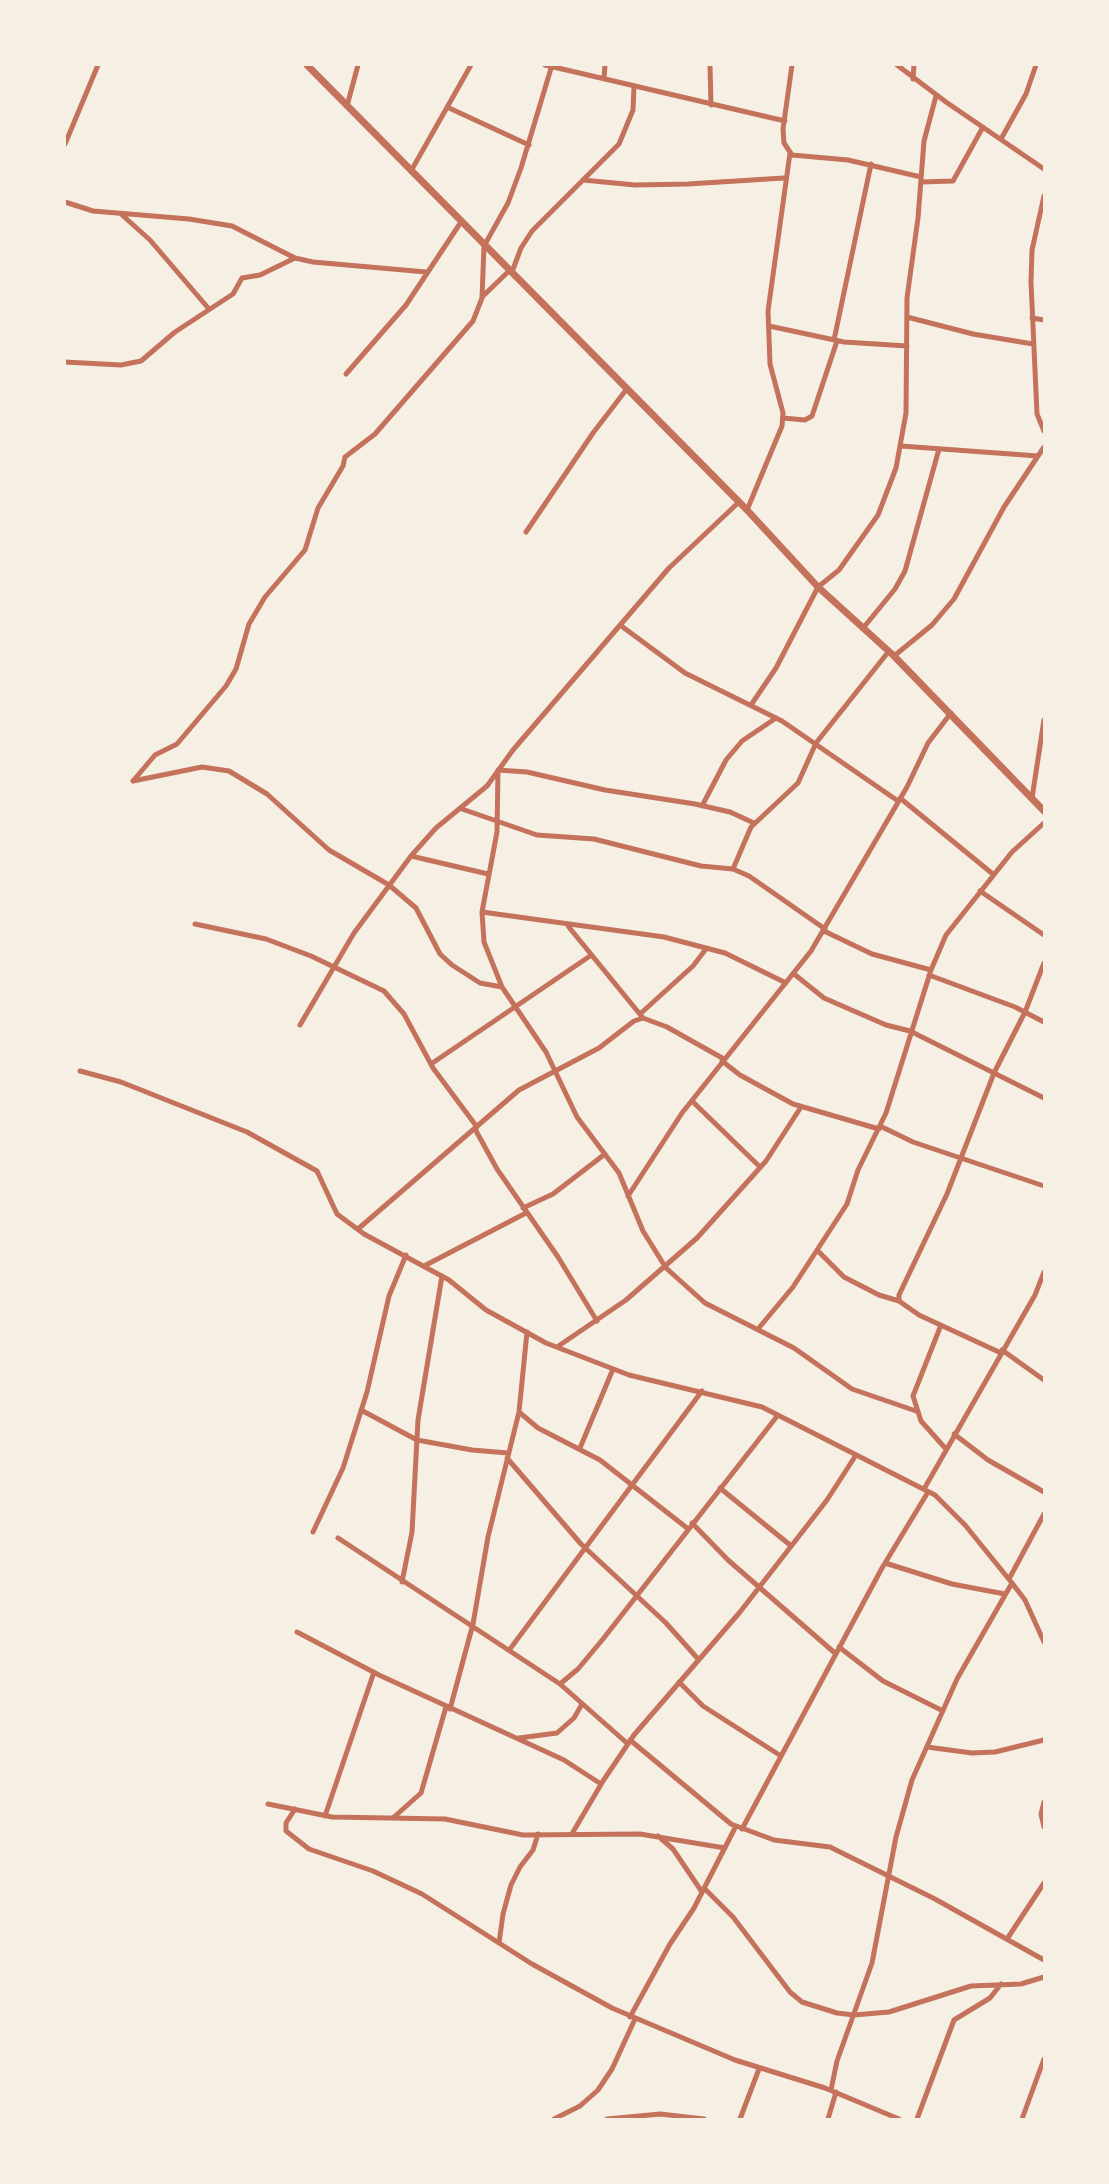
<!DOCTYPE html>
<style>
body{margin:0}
#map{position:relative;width:1109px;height:2184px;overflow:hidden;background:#f6efe4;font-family:"Titillium Web",sans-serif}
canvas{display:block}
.frame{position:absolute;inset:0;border:66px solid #f6efe4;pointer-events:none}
</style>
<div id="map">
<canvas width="1109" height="2184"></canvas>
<div class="frame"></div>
</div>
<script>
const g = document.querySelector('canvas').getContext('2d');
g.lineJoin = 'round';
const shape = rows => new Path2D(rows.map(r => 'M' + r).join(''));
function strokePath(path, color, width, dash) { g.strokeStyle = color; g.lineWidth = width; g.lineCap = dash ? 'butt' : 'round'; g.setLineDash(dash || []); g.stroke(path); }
strokePath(shape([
 [545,65,785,121],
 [710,65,711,105],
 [792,65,783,129,784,143,792,155,848,160,921,177],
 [897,65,946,102,1044,169],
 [604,79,605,65],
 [913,79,914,65],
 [347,106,358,65],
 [447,107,529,145],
 [1001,139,1026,94,1036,65],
 [65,144,98,65],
 [411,171,471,65],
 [583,180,635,185,688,184,784,178],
 [921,182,953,181,983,127],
 [1044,196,1032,250,1031,282,1037,414,1044,431],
 [65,202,93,211,189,219,232,226,295,258,313,262,426,272],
 [121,214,150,240,209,309],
 [512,272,521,248,532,231,619,144,633,110,634,86],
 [482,297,510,270],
 [907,317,973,334,1033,344],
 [1032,318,1044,320],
 [769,326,844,342,907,346],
 [834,340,871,164],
 [65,362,121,365,141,361,175,332,233,294,242,278,260,275,295,258],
 [346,374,406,305,461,222],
 [783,418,805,420,812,416,837,341],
 [901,446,1038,456],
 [747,510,782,426,783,413,770,364,768,311,790,153],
 [526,532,593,433,626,390],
 [620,625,685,673,782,721,898,801],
 [864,627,895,589,905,571,939,449],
 [894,656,932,625,954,599,1004,507,1044,447],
 [751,705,776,668,818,587,839,570,878,515,896,468,906,413,907,298,918,218,924,141,936,96],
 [133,781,155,755,177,744,226,686,236,669,249,624,265,597,305,550,318,508,343,466,345,457,375,434,473,321,482,298,484,246,508,203,521,168,552,65],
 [133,781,202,767,229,771,267,794,329,850,389,885,416,908,440,954,452,965,480,983,502,987],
 [900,798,994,875],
 [1032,798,1044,720],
 [702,806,726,760,742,741,776,718],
 [462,809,537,835,594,839,701,866,733,869,749,876,825,929],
 [754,823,730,812,695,804,605,790,527,772,498,770,497,832,482,912,484,942,502,987,546,1052,577,1117,619,1173,643,1231,666,1268,705,1303,794,1348,852,1389,916,1411],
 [411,856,488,874],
 [733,869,751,827,798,783,816,743,889,651],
 [980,891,1044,935],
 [482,912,664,937,725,953,786,983],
 [195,924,266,939,311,956,384,991,404,1014,433,1068,477,1127],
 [568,926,643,1018],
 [824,931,872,954,931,970],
 [794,974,824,998,886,1025,910,1031,1044,1098],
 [929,975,1015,1007,1044,1022],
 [640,1014,693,966,706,949],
 [300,1025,354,933,411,856,436,828,487,786,513,750,669,568,739,502],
 [722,1061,740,1075,793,1104,879,1129],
 [431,1064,590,956],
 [80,1071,121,1082,247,1132,317,1171,337,1214,364,1234,449,1280,486,1310,546,1343,629,1375,762,1407,935,1495,965,1525,1012,1583,1025,1600,1044,1642],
 [692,1101,760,1167],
 [880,1126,913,1142,1044,1186],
 [475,1129,497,1169,558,1257,597,1321],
 [628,1196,682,1113,811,951,907,787,928,743,951,713],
 [523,1208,553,1194,605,1154],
 [358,1229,519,1090,599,1048,634,1021,643,1018,667,1027,724,1059],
 [817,1250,844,1277,879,1295,899,1301],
 [424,1266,526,1213],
 [941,1325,913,1396,921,1421,946,1449],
 [758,1329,793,1287,847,1204,858,1170,886,1113,931,970,946,935,1012,852,1044,823],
 [557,1347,626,1300,697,1238,766,1161,801,1107],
 [1002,1350,1044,1380],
 [1001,1353,919,1315,899,1301,899,1295,947,1194,994,1073,1025,1012,1044,963],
 [361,1410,417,1440,472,1450,508,1453],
 [519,1412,538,1428,600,1460,687,1528],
 [954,1434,988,1460,1044,1492],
 [580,1448,613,1369],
 [507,1458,581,1544,666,1623,699,1660],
 [720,1488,790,1545],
 [924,1489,1035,1295,1044,1272],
 [692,1523,728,1560,836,1654],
 [313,1532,343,1468,367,1392,389,1296,406,1255],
 [338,1538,560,1684,628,1744],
 [885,1563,952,1584,1005,1594],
 [1009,1579,1044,1514],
 [402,1582,412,1532,418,1420,442,1276],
 [297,1632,379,1675,564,1760,601,1784],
 [839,1647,883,1681,943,1711],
 [510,1649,702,1391],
 [679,1682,703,1706,781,1756],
 [560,1684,578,1669,603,1639,778,1415],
 [450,1709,473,1624,488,1537,519,1412,527,1332],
 [519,1738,557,1733,574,1718,582,1704],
 [630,1740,731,1824,774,1840,830,1847,935,1899,1044,1960],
 [927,1747,972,1753,995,1752,1044,1740],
 [1044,1802,1041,1814,1044,1827],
 [268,1804,332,1817,445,1819,523,1835,640,1834,725,1848],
 [295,1809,286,1823,286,1831,309,1849,373,1871,422,1894,532,1964,612,2008,735,2060,825,2088,899,2119],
 [325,1816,374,1672],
 [394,1817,421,1793,446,1707],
 [742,1829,882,1568,928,1492],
 [573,1832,603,1781,634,1735,740,1612,827,1500,856,1455],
 [658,1836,673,1849,702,1892],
 [704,1888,733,1917,790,1992,802,2002,837,2013,854,2015,889,2012,971,1986,1021,1984,1044,1977],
 [1007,1939,1044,1883],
 [499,1943,503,1914,511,1885,520,1867,533,1850,538,1834],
 [630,2017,670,1944,694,1908,736,1826],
 [831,2090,837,2061,872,1963,896,1837,912,1780,957,1679,1012,1583],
 [554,2119,580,2106,598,2090,612,2069,635,2019],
 [607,2119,660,2114,704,2119],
 [740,2119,759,2069],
 [828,2119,836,2092],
 [917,2119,954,2020,990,1998,1001,1984],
 [1022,2119,1044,2059]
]), '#c5725c', 5);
strokePath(shape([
 [307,65,747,510,818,587,894,656,1044,811]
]), '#c5725c', 7);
</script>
